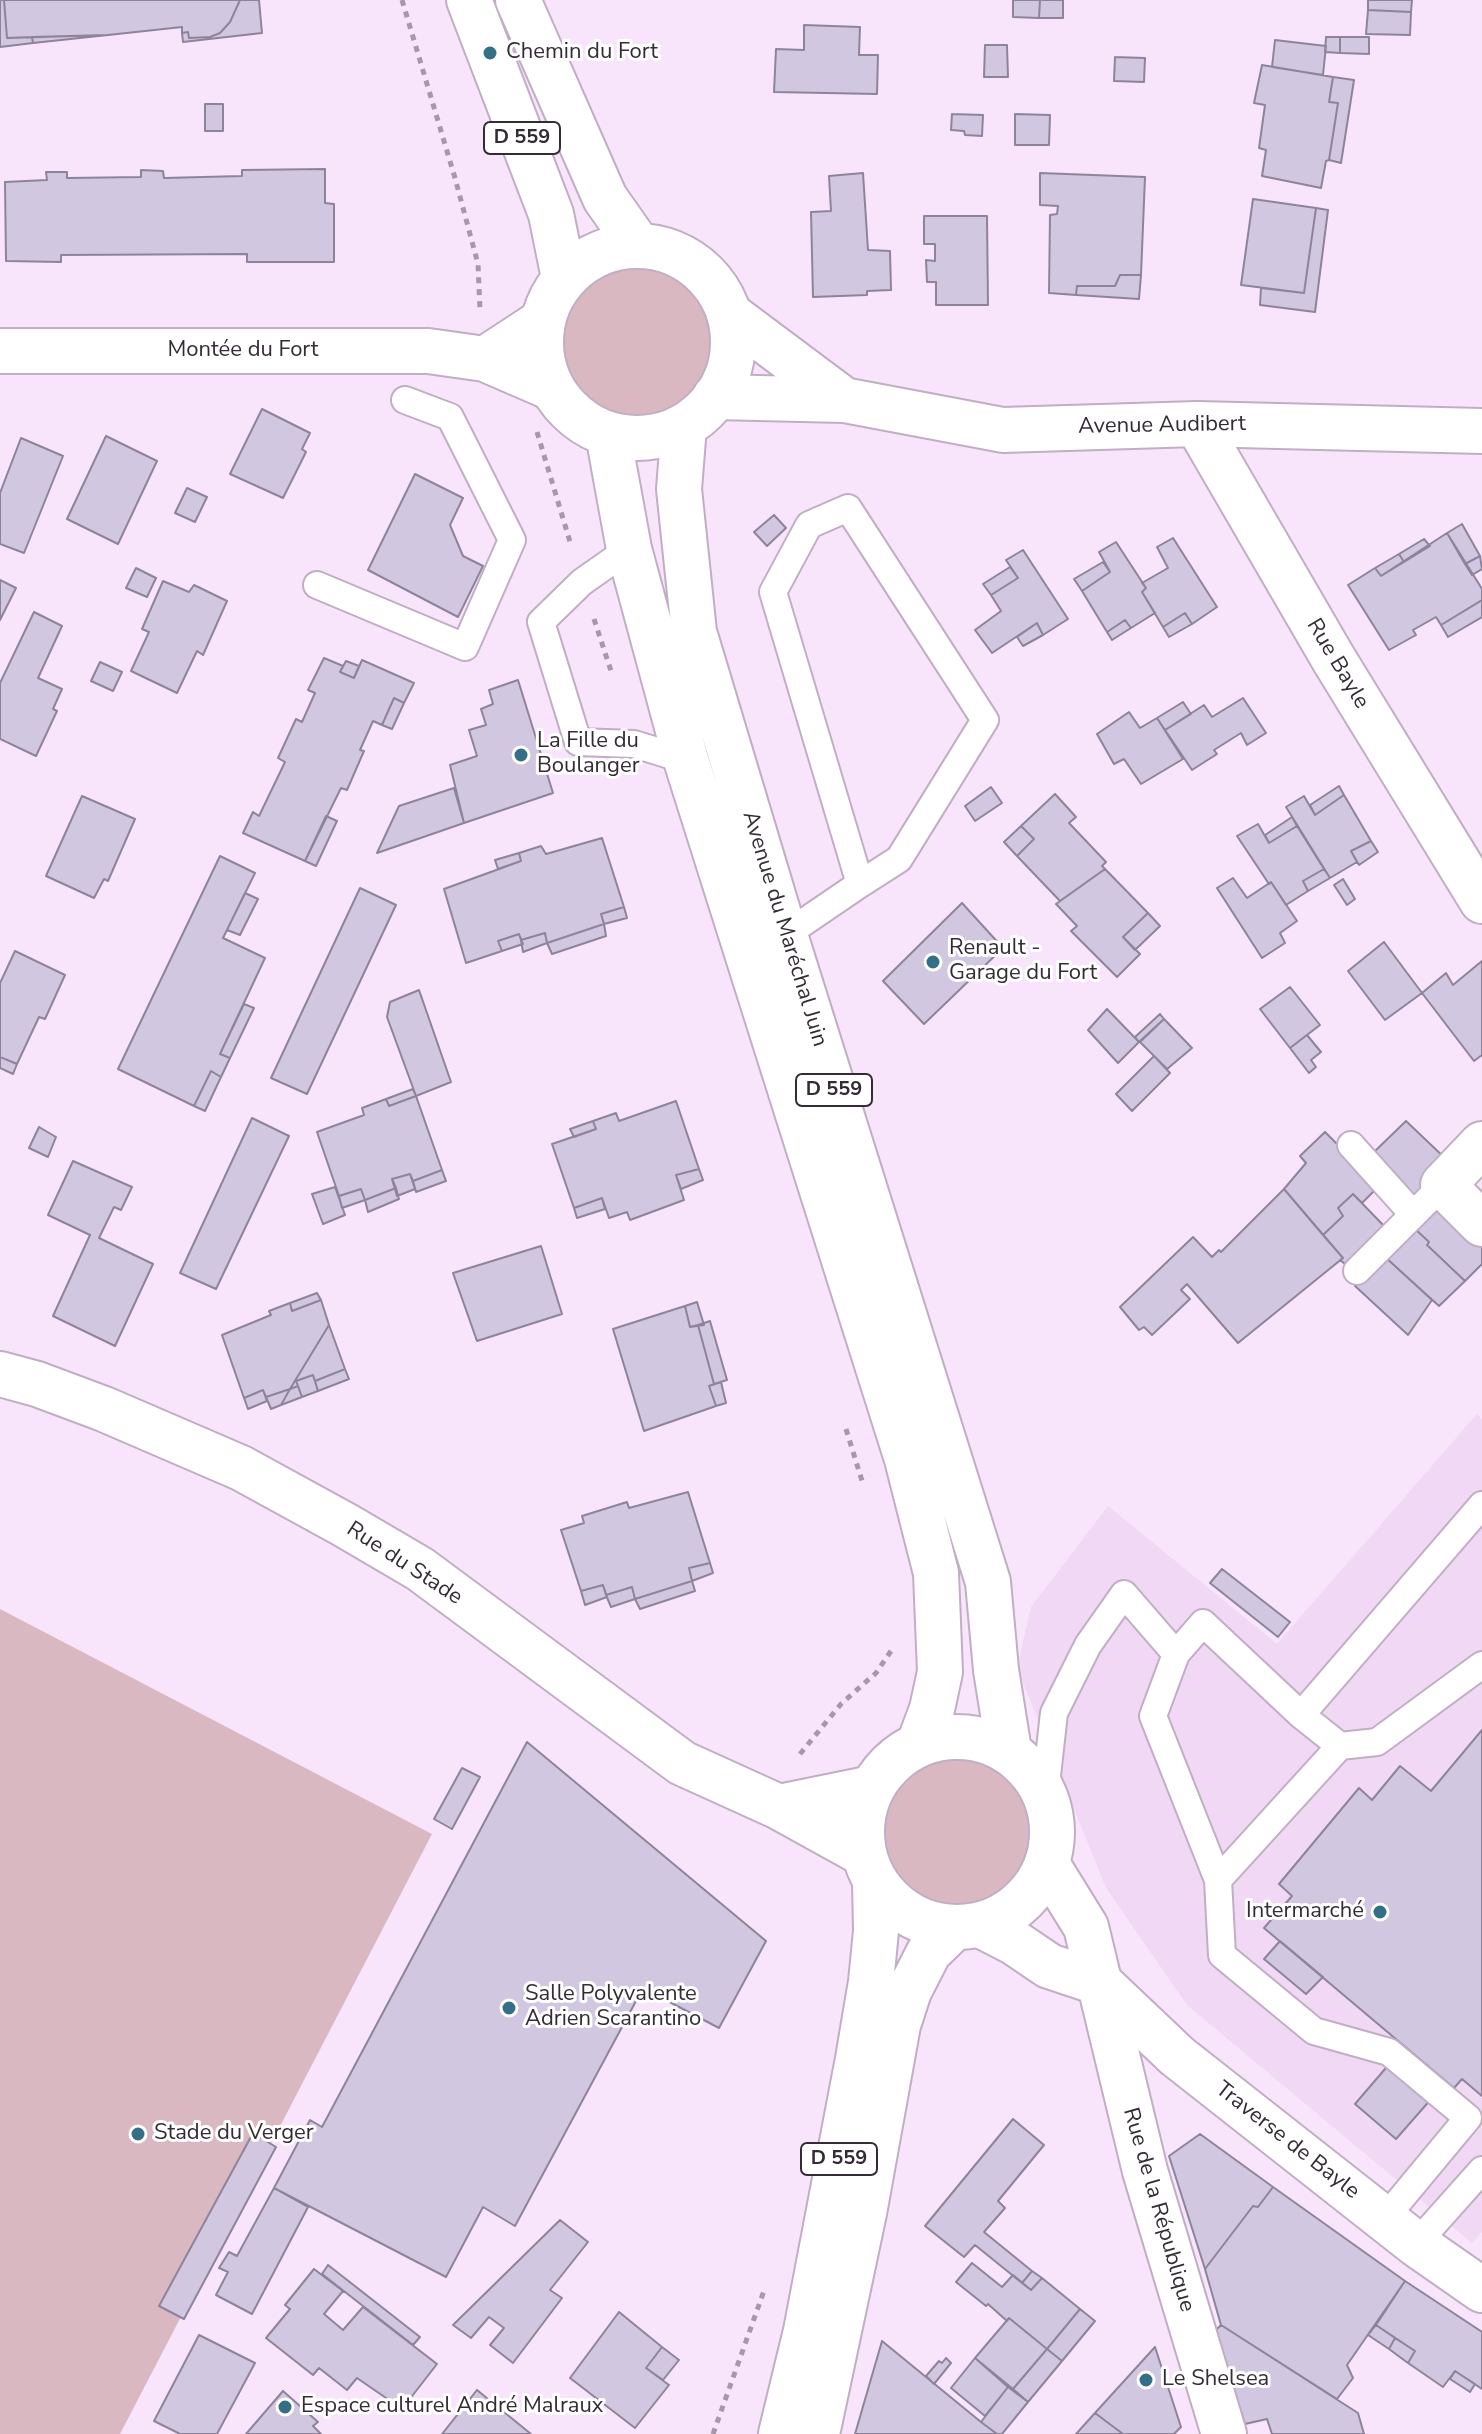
<!DOCTYPE html>
<meta charset="utf-8">
<style>
body{margin:0}
canvas{display:block;background:#f9e5fb}
</style>
<canvas width="1482" height="2434"></canvas>
<script>
const g = document.querySelector('canvas').getContext('2d');
g.lineJoin = 'round';
function paint(path, color) { g.fillStyle = color; g.fill(path, 'evenodd'); }
const shape = rows => new Path2D(rows.map(r => 'M' + r).join(''));
function strokePath(path, color, width, dash) { g.strokeStyle = color; g.lineWidth = width; g.lineCap = dash ? 'butt' : 'round'; g.setLineDash(dash || []); g.stroke(path); }
function label(font, color, halo, rows, align = 'center') {
  g.font = font + ' "Nunito Sans",sans-serif'; g.lineWidth = 6; g.setLineDash([]); g.textBaseline = 'middle'; g.strokeStyle = halo; g.fillStyle = color; for (const [text, x, y, turn = 0] of rows) {
    g.save(); g.translate(x, y); g.rotate((+turn || 0) * Math.PI / 180); g.textAlign = isNaN(turn) ? turn : align; if (halo) g.strokeText(text, 0, 0); g.fillText(text, 0, 0); g.restore();
  }
}
paint(shape([
 [1477,1414,1482,1419,1482,2232,1472,2243,1187,2005,1106,1888,1017,1668,1031,1607,1108,1506,1277,1644]
]), '#f1d8f5');
paint(shape([
 '541 342a96 96 0 1 1 192 0a96 96 0 1 1-192 0Z',
 [0,1609,432,1834,120,2434,0,2434],
 [949,1736,980,1738,1009,1751,1030,1769,1045,1793,1051,1816,1052,1840,1047,1864,1037,1884,1023,1901,1005,1914,928,1923,907,1914,888,1899,862,1832,864,1809,872,1788,892,1762,919,1744]
]), '#dab8c1');
const building = shape([
 [0,0,4,0,7,38,32,37,33,43,0,47,0,0],
 [4,0,240,0,230,22,220,33,210,37,189,38,188,32,182,33,182,27,108,35,7,38,4,0],
 [240,0,259,0,262,33,183,42,182,33,188,32,189,38,210,37,220,33,230,22,240,0],
 [1013,0,1040,0,1039,18,1013,17,1013,0],
 [1040,0,1063,0,1063,18,1039,18,1040,0],
 [1368,0,1412,0,1411,12,1368,10,1368,0],
 [1368,10,1411,12,1410,35,1366,34,1368,10],
 [804,25,860,27,859,55,878,55,877,94,774,92,776,49,804,50,804,25],
 [108,35,33,43,32,37,108,35],
 [1326,37,1340,37,1340,53,1325,52,1326,37],
 [1340,37,1369,37,1369,54,1340,53,1340,37],
 [1275,40,1326,46,1323,75,1272,67,1275,40],
 [985,45,1007,45,1008,77,984,77,985,45],
 [1115,57,1145,58,1144,82,1114,81,1115,57],
 [1262,65,1333,77,1329,102,1338,103,1329,160,1326,161,1321,188,1262,176,1266,150,1259,148,1265,105,1254,103,1262,65],
 [1333,77,1354,80,1341,163,1329,160,1338,103,1329,102,1333,77],
 [205,104,223,104,223,131,205,131,205,104],
 [952,114,983,115,982,136,965,135,964,131,951,130,952,114],
 [1015,114,1050,115,1049,145,1015,145,1015,114],
 [325,169,325,203,334,204,334,262,247,262,247,254,61,255,61,262,6,261,5,182,47,180,46,172,67,172,67,178,141,177,141,170,163,171,164,178,242,176,242,170,325,169],
 [863,173,868,250,890,251,891,290,867,291,867,295,813,297,811,212,831,211,829,176,863,173],
 [1040,173,1145,177,1141,275,1120,275,1115,286,1077,286,1076,295,1049,293,1050,215,1057,214,1058,206,1040,205,1040,173],
 [1253,199,1316,208,1304,293,1241,285,1253,199],
 [1316,208,1328,210,1315,312,1260,305,1261,288,1304,293,1316,208],
 [924,216,987,216,988,305,936,305,936,282,927,282,926,260,935,261,935,244,924,244,924,216],
 [1120,275,1141,275,1139,299,1076,295,1077,286,1115,286,1120,275],
 [262,409,310,433,302,449,306,452,283,498,230,474,262,409],
 [106,436,157,461,118,544,67,519,106,436],
 [21,438,63,456,24,553,0,544,0,493,21,438],
 [415,474,463,498,450,525,463,556,483,566,458,617,368,570,415,474],
 [187,488,207,497,195,522,175,513,187,488],
 [774,515,786,528,767,546,754,532,774,515],
 [1462,524,1480,556,1465,564,1447,533,1462,524],
 [1447,533,1482,589,1482,600,1441,625,1436,617,1413,630,1416,635,1389,650,1348,585,1375,568,1381,576,1447,533],
 [1173,538,1217,607,1192,624,1185,613,1163,627,1142,592,1146,588,1142,583,1168,568,1157,547,1173,538],
 [1424,539,1430,546,1404,562,1399,554,1424,539],
 [1116,542,1146,588,1142,592,1155,613,1131,628,1125,620,1107,632,1082,591,1110,572,1099,552,1116,542],
 [1023,550,1068,619,1043,635,1037,623,992,653,975,630,1001,611,991,595,1018,578,1006,560,1023,550],
 [1399,554,1404,562,1381,576,1375,568,1399,554],
 [1480,556,1482,569,1472,575,1465,564,1480,556],
 [1103,562,1110,572,1082,591,1074,579,1103,562],
 [1010,567,1018,578,991,595,983,584,1010,567],
 [136,568,156,578,147,597,126,588,136,568],
 [0,580,16,588,0,620,0,580],
 [163,581,189,592,194,585,227,601,203,655,197,651,177,693,131,671,149,632,142,629,163,581],
 [1482,600,1482,617,1448,637,1441,625,1482,600],
 [34,612,62,626,38,678,62,689,53,709,57,711,36,756,0,739,0,683,34,612],
 [1185,613,1192,624,1169,637,1163,627,1185,613],
 [1125,620,1131,628,1112,640,1107,632,1125,620],
 [1037,623,1043,635,1023,646,1017,637,1037,623],
 [324,658,343,666,340,672,354,678,362,660,414,683,404,703,394,698,382,725,373,721,360,750,364,751,347,790,341,788,305,861,243,833,253,812,259,816,285,762,278,758,296,719,302,722,315,693,308,690,324,658],
 [346,661,359,666,354,678,340,672,346,661],
 [100,662,122,672,113,691,91,681,100,662],
 [518,680,553,793,464,823,450,765,477,756,469,730,486,725,481,709,493,704,489,690,518,680],
 [394,698,404,703,392,729,382,725,394,698],
 [1243,698,1266,733,1247,745,1241,733,1214,750,1217,754,1192,770,1165,730,1204,705,1212,717,1243,698],
 [1183,702,1191,714,1165,730,1157,718,1183,702],
 [1129,712,1140,728,1157,718,1183,759,1141,784,1124,759,1114,764,1097,734,1129,712],
 [1339,786,1344,795,1315,815,1310,805,1339,786],
 [991,787,1002,803,975,821,965,806,991,787],
 [454,788,464,823,377,853,399,806,454,788],
 [1055,794,1076,817,1069,823,1106,862,1102,866,1105,869,1060,901,1017,856,1034,839,1021,826,1055,794],
 [1344,795,1371,841,1351,851,1357,862,1330,878,1286,807,1304,796,1315,815,1344,795],
 [82,796,135,819,108,881,104,879,94,898,46,876,82,796],
 [326,816,337,821,316,866,305,861,326,816],
 [1292,817,1297,826,1269,843,1265,835,1292,817],
 [1258,824,1269,843,1297,826,1324,869,1303,881,1308,891,1286,905,1271,882,1269,884,1237,836,1258,824],
 [1021,826,1034,839,1017,856,1004,842,1021,826],
 [602,838,624,907,601,914,604,924,547,943,545,933,521,940,519,934,498,941,502,951,466,963,444,889,521,861,519,853,541,846,546,854,602,838],
 [1371,841,1378,852,1359,865,1351,851,1371,841],
 [519,853,521,861,498,869,495,860,519,853],
 [220,856,255,873,223,938,265,958,220,1054,230,1058,221,1077,211,1071,194,1106,118,1069,220,856],
 [1105,869,1148,913,1123,937,1140,954,1117,977,1071,931,1077,926,1056,904,1105,869],
 [1324,869,1330,878,1308,891,1303,881,1324,869],
 [1233,878,1247,898,1271,882,1297,921,1280,933,1285,943,1262,958,1217,888,1233,878],
 [1343,879,1355,899,1347,905,1334,885,1343,879],
 [360,888,396,905,307,1094,271,1078,360,888],
 [245,893,258,899,240,935,227,930,245,893],
 [962,903,1003,948,924,1024,883,981,962,903],
 [624,907,627,918,604,924,601,914,624,907],
 [1148,913,1160,926,1135,950,1123,937,1148,913],
 [604,924,606,936,552,954,547,943,604,924],
 [545,933,547,943,523,952,521,940,545,933],
 [519,934,523,944,502,951,498,941,519,934],
 [1384,942,1422,993,1385,1020,1348,971,1384,942],
 [15,951,65,975,45,1019,39,1017,17,1064,0,1057,0,983,15,951],
 [1482,961,1482,1055,1474,1061,1422,993,1446,973,1453,985,1482,961],
 [1290,987,1320,1025,1290,1048,1260,1009,1290,987],
 [419,990,451,1082,416,1096,387,1017,390,1002,419,990],
 [244,1004,254,1008,230,1058,220,1054,244,1004],
 [1107,1009,1139,1042,1118,1063,1088,1030,1107,1009],
 [1160,1014,1164,1019,1139,1042,1135,1037,1160,1014],
 [1164,1019,1192,1048,1167,1069,1140,1042,1164,1019],
 [1307,1035,1321,1052,1311,1060,1316,1067,1309,1073,1290,1048,1307,1035],
 [1154,1056,1170,1073,1132,1111,1116,1094,1154,1056],
 [0,1057,17,1064,13,1074,0,1068,0,1057],
 [211,1071,221,1077,205,1111,194,1106,211,1071],
 [413,1089,416,1096,389,1106,386,1099,413,1089],
 [416,1096,442,1170,413,1181,410,1174,392,1179,396,1188,365,1200,361,1189,339,1196,317,1132,364,1115,362,1108,386,1099,389,1106,416,1096],
 [676,1101,699,1169,676,1175,684,1200,630,1220,627,1212,609,1218,602,1198,574,1208,552,1144,596,1129,593,1121,616,1113,619,1121,676,1101],
 [252,1118,289,1136,216,1289,180,1273,252,1118],
 [593,1121,596,1129,574,1137,570,1129,593,1121],
 [1406,1121,1448,1161,1413,1196,1372,1154,1406,1121],
 [39,1127,56,1137,48,1157,29,1148,39,1127],
 [1325,1132,1379,1186,1362,1203,1353,1194,1338,1208,1343,1216,1323,1235,1284,1189,1306,1163,1300,1156,1325,1132],
 [73,1161,132,1187,121,1210,114,1207,99,1238,153,1264,115,1346,53,1316,90,1235,48,1215,73,1161],
 [699,1169,703,1180,681,1189,676,1175,699,1169],
 [442,1170,446,1181,416,1192,413,1181,442,1170],
 [410,1174,415,1189,397,1196,392,1179,410,1174],
 [335,1187,345,1215,323,1224,312,1194,335,1187],
 [396,1188,399,1199,368,1212,365,1200,396,1188],
 [361,1189,365,1200,342,1208,339,1196,361,1189],
 [1284,1189,1343,1258,1238,1343,1187,1284,1181,1290,1190,1299,1152,1335,1144,1327,1139,1330,1120,1307,1193,1237,1212,1257,1219,1250,1221,1252,1284,1189],
 [1353,1194,1386,1228,1345,1264,1340,1260,1343,1258,1323,1235,1343,1216,1338,1208,1353,1194],
 [602,1198,605,1209,577,1218,574,1208,602,1198],
 [1441,1198,1482,1244,1482,1264,1465,1281,1427,1245,1429,1242,1413,1227,1441,1198],
 [1413,1227,1429,1242,1427,1245,1465,1281,1439,1306,1384,1256,1413,1227],
 [541,1246,562,1314,477,1341,453,1273,541,1246],
 [1384,1256,1432,1300,1408,1335,1355,1286,1384,1256],
 [317,1293,321,1300,292,1311,290,1303,317,1293],
 [321,1300,329,1325,290,1389,266,1397,263,1390,244,1398,222,1335,271,1315,269,1311,290,1303,292,1311,321,1300],
 [697,1302,704,1325,690,1327,685,1306,697,1302],
 [685,1306,690,1327,698,1325,714,1384,709,1386,716,1406,644,1431,613,1329,685,1306],
 [710,1321,727,1380,714,1384,698,1325,710,1321],
 [329,1325,345,1369,315,1381,313,1375,296,1381,298,1386,290,1389,329,1325],
 [345,1369,349,1379,318,1391,315,1381,345,1369],
 [313,1375,318,1391,302,1397,296,1381,313,1375],
 [721,1382,726,1403,716,1406,709,1386,721,1382],
 [298,1386,302,1397,281,1405,290,1389,298,1386],
 [290,1389,281,1405,271,1409,266,1397,290,1389],
 [263,1390,267,1401,248,1409,244,1398,263,1390],
 [688,1492,710,1563,689,1568,692,1581,635,1599,632,1587,606,1595,603,1585,581,1591,561,1530,584,1523,582,1516,627,1502,629,1508,688,1492],
 [710,1563,713,1573,692,1581,689,1568,710,1563],
 [1222,1569,1290,1622,1278,1637,1210,1583,1222,1569],
 [692,1581,695,1591,640,1609,635,1599,692,1581],
 [603,1585,607,1597,585,1605,581,1591,603,1585],
 [632,1587,635,1599,611,1607,606,1595,632,1587],
 [1482,1730,1482,2096,1462,2079,1454,2088,1264,1928,1292,1896,1279,1884,1359,1788,1372,1800,1400,1766,1431,1791,1482,1730],
 [527,1742,766,1941,719,2028,643,1988,515,2226,483,2207,446,2277,274,2188,310,2120,322,2127,527,1742],
 [462,1768,480,1777,452,1829,434,1819,462,1768],
 [1280,1941,1323,1977,1306,1994,1264,1959,1280,1941],
 [1391,2062,1432,2098,1396,2139,1355,2104,1391,2062],
 [1013,2119,1044,2145,998,2201,1005,2208,984,2232,1032,2271,1022,2283,975,2245,964,2257,925,2226,1013,2119],
 [253,2133,276,2147,184,2319,159,2306,253,2133],
 [1200,2134,1273,2187,1258,2207,1253,2206,1205,2269,1169,2156,1200,2134],
 [1273,2187,1405,2281,1347,2365,1353,2378,1337,2399,1221,2325,1205,2269,1253,2206,1258,2207,1273,2187],
 [274,2188,308,2207,252,2314,216,2295,228,2272,219,2268,229,2252,237,2256,274,2188],
 [560,2220,588,2242,550,2290,562,2298,513,2363,490,2345,504,2328,489,2317,471,2338,453,2325,560,2220],
 [972,2263,1002,2287,1013,2275,1031,2290,1042,2278,1080,2309,1047,2349,1009,2318,1007,2321,988,2304,986,2306,956,2282,972,2263],
 [328,2265,420,2337,413,2345,322,2274,328,2265],
 [314,2269,343,2291,324,2314,343,2330,363,2307,437,2364,402,2409,357,2378,347,2390,319,2368,313,2375,266,2338,290,2309,285,2305,314,2269],
 [1032,2271,1042,2278,1031,2290,1022,2283,1032,2271],
 [1405,2281,1482,2332,1482,2389,1455,2371,1443,2387,1408,2363,1415,2351,1376,2325,1405,2281],
 [1080,2309,1095,2321,1062,2361,1047,2349,1080,2309],
 [619,2312,662,2347,646,2368,669,2385,635,2428,570,2378,619,2312],
 [1009,2318,1047,2349,1013,2389,975,2358,1009,2318],
 [1221,2325,1358,2413,1364,2434,1272,2434,1267,2419,1245,2424,1215,2331,1221,2325],
 [1376,2325,1395,2338,1389,2349,1368,2335,1376,2325],
 [199,2335,255,2363,217,2434,180,2434,154,2421,199,2335],
 [1395,2338,1415,2351,1408,2363,1389,2349,1395,2338],
 [882,2341,981,2422,997,2434,855,2434,882,2341],
 [662,2347,679,2360,663,2380,646,2368,662,2347],
 [1155,2347,1181,2427,1174,2434,1123,2434,1095,2413,1155,2347],
 [1047,2349,1062,2361,1028,2402,1013,2389,1047,2349],
 [946,2358,951,2363,934,2384,926,2376,939,2361,942,2363,946,2358],
 [975,2358,1008,2387,985,2416,951,2388,975,2358],
 [1455,2371,1475,2384,1470,2392,1450,2379,1455,2371],
 [1008,2387,1028,2402,1002,2434,997,2434,981,2422,1008,2387],
 [477,2390,531,2434,442,2434,477,2390],
 [283,2391,318,2422,313,2426,321,2434,246,2434,283,2391],
 [1095,2413,1123,2434,1076,2434,1095,2413]
]);
paint(building, '#d1c7e0');
strokePath(building, '#8d849c', 2);
const service = shape([
 [629,549,582,582,541,622,578,742,634,744,686,760],
 [317,585,465,647,512,540,450,417,405,400],
 [785,935,860,884,899,859,985,720,848,508,809,525,773,592,860,884],
 [1351,1145,1413,1214],
 [1357,1271,1443,1185],
 [1301,1715,1482,1505],
 [1340,1746,1301,1715,1203,1623,1176,1654,1153,1716,1218,1880,1340,1746,1377,1742,1482,1665],
 [1045,1793,1054,1713,1088,1645,1124,1594,1176,1654],
 [1218,1880,1222,1955,1314,2031,1389,2052,1468,2118,1385,2218],
 [1416,2244,1482,2170]
]);
const minor = shape([
 [1197,424,1333,658,1482,901],
 [1482,1144,1443,1185,1482,1224]
]);
const tertiary = shape([
 [729,314,844,400],
 [0,351,428,351,485,359,552,388],
 [485,359,543,321],
 [715,397,844,400,1003,430,1197,424,1482,431],
 [0,1374,37,1384,104,1409,241,1468,345,1525,420,1569,682,1763,779,1807,864,1854],
 [779,1807,872,1788]
]);
const secondary = shape([
 [1047,1864,1086,1927,1145,2171,1224,2434],
 [980,1925,1015,1943,1049,1966,1100,1983,1177,2056,1416,2244,1482,2290]
]);
const primary = shape([
 [469,0,551,214,564,278],
 [518,0,605,198,638,245],
 '541 342a96 96 0 1 1 192 0a96 96 0 1 1-192 0Z',
 [684,426,679,489,694,632,785,935,988,1582,996,1670,1009,1751],
 [608,434,629,549,686,760,907,1459,936,1573,940,1672,932,1709,919,1744],
 '862 1832a95 95 0 1 1 190 0a95 95 0 1 1-190 0Z',
 [781,2434,806,2331,858,2059,871,1982,876,1931,875,1881],
 [817,2434,864,2213,898,2025,909,1991,929,1952,954,1928]
]);
strokePath(service, '#c1aec4', 30);
strokePath(minor, '#c1aec4', 48);
strokePath(tertiary, '#c1aec4', 48);
strokePath(secondary, '#c1aec4', 48);
strokePath(primary, '#c1aec4', 48);
strokePath(shape([
 [402,0,455,178,478,264,480,310],
 [537,432,571,545],
 [594,619,612,674],
 [846,1429,863,1484],
 [800,1754,841,1704,876,1673,893,1648],
 [713,2434,765,2288]
]), '#a798a9', 5, [6, 6]);
strokePath(service, '#fff', 26);
strokePath(minor, '#fff', 44);
strokePath(tertiary, '#fff', 44);
strokePath(secondary, '#fff', 44);
strokePath(primary, '#fff', 44);
for (const [x, y, r, color] of [
 [490,53,8,"#346f87"],
 [521,755,8,"#346f87"],
 [933,962,8,"#346f87"],
 [1380,1912,8,"#346f87"],
 [509,2008,8,"#346f87"],
 [138,2134,8,"#346f87"],
 [1146,2380,8,"#346f87"],
 [285,2407,8,"#346f87"]
]) { const dot = new Path2D(); dot.arc(x, y, r, 0, 2 * Math.PI); g.fillStyle = color; g.fill(dot); strokePath(dot, '#fff', 3); }
for (const [x, y, w] of [
 [522,138,76],
 [834,1090,76],
 [839,2159,76]
]) { const box = new Path2D(); box.roundRect(x - w / 2, y - 16, w, 32, 6); g.fillStyle = '#fff'; g.fill(box); strokePath(box, '#342c35', 2); }
label('bold 20px', '#342c35', null, [
 ["D 559",522,138],
 ["D 559",834,1090],
 ["D 559",839,2159]
]);
label('22px', '#342c35', '#fff', [
 ["Chemin du Fort",506,53],
 ["La Fille du",537,742],
 ["Boulanger",537,767],
 ["Renault -",949,949],
 ["Garage du Fort",949,974],
 ["Intermarché",1364,1912,"right"],
 ["Salle Polyvalente",525,1995],
 ["Adrien Scarantino",525,2020],
 ["Stade du Verger",154,2134],
 ["Le Shelsea",1162,2380],
 ["Espace culturel André Malraux",301,2407]
], 'left');
label('22px', '#342c35', '#fff', [
 ["Montée du Fort",243,351],
 ["Avenue Audibert",1162,426,-1],
 ["Rue Bayle",1337,664,59],
 ["Avenue du Maréchal Juin",784,929,73],
 ["Rue du Stade",404,1564,33],
 ["Traverse de Bayle",1287,2141,38],
 ["Rue de la République",1158,2210,74]
]);
</script>
